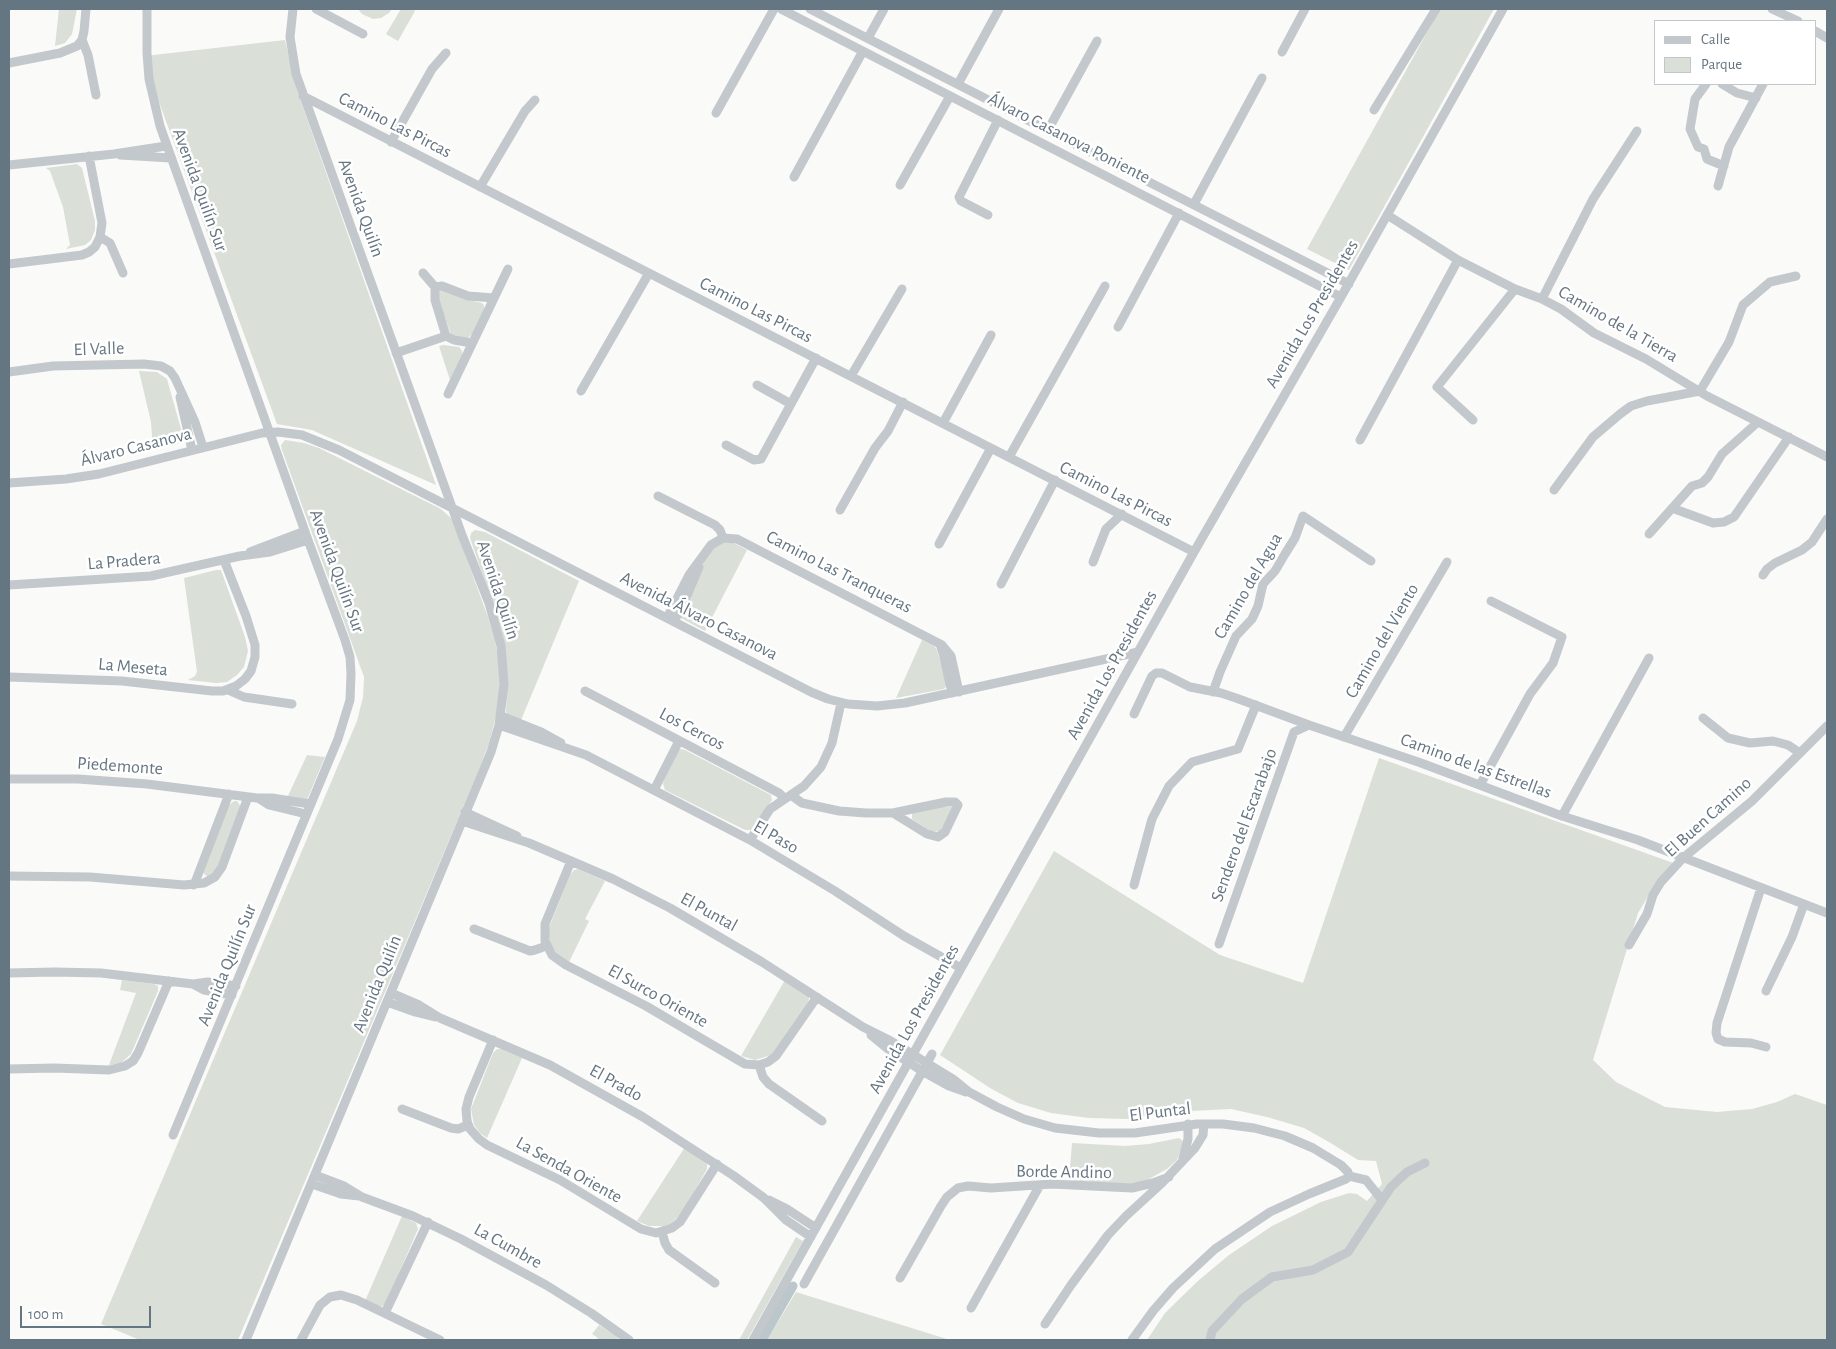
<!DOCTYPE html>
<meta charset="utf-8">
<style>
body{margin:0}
#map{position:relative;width:1836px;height:1349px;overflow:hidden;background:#fafaf8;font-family:"Alegreya Sans",sans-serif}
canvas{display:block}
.frame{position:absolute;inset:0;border:10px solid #657683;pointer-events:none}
.legend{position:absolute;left:1654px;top:20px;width:162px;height:65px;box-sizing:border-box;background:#fff;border:1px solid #c1c8cd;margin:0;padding:6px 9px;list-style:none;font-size:15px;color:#657683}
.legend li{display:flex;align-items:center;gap:10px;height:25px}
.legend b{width:25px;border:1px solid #c1c8cd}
.scale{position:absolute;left:20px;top:1306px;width:131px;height:22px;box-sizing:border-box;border:2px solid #657683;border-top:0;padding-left:6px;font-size:15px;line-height:18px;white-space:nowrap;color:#657683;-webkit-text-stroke:4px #fff;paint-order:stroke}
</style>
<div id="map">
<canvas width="1836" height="1349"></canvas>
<div class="frame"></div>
<ul class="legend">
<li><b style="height:6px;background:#c3c8cc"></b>Calle</li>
<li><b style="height:14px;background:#dadfd7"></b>Parque</li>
</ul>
<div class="scale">100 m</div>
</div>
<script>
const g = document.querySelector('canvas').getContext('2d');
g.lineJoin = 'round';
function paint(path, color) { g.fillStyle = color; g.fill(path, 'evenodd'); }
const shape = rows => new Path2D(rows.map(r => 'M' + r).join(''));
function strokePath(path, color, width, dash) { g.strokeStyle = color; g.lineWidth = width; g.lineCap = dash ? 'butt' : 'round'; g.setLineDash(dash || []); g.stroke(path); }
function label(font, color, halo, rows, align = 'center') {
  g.font = font + ' "Alegreya Sans",sans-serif'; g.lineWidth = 5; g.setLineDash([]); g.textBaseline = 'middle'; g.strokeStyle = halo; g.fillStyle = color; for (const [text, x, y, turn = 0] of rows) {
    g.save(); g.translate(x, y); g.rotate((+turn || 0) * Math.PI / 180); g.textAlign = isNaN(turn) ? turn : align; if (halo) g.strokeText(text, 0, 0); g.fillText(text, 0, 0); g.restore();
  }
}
paint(shape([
 [59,9,77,9,72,34,65,43,55,46],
 [358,9,392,9,389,13,381,18,373,19,362,14],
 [401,9,412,9,415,11,398,41,386,34],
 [1440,9,1494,9,1349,270,1307,249],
 [285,40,297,90,436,485,312,430,277,424,152,83,145,56],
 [77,164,82,168,95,221,95,230,91,240,85,245,66,249,70,245,63,207,50,171,46,168],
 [442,290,463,299,482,303,484,305,484,310,472,334,468,338,463,339,451,334,438,300,439,292],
 [444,345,459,347,462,351,462,355,450,380,439,346],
 [139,371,157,372,167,379,183,436,183,441,181,443,153,450,151,422],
 [285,440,304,443,319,448,441,509,452,519,488,617,495,641,498,656,500,683,497,712,489,743,480,767,238,1340,140,1340,101,1324,357,721,363,697,364,677,282,450,281,445],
 [475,530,485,532,579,581,521,720,507,714,506,712,507,687,495,611,470,538,471,533],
 [725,542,734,543,747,550,705,631,679,617,705,559,717,544],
 [216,570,221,570,245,637,248,651,244,667,237,675,227,682,216,683,188,680,195,676,197,672,184,578],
 [922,640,934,646,937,650,947,685,944,689,896,698],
 [681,749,685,750,771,795,772,800,751,830,745,830,665,790,663,784,664,780,678,751],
 [307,755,325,757,306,802,287,798],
 [1379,758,1679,865,1652,890,1638,913,1593,1060,1616,1082,1665,1107,1717,1112,1752,1109,1777,1102,1795,1094,1827,1105,1827,1340,1147,1340,1165,1313,1199,1280,1229,1255,1272,1226,1321,1202,1349,1193,1357,1194,1367,1201,1382,1184,1376,1161,1358,1160,1329,1142,1304,1128,1267,1117,1231,1109,1169,1112,1127,1119,1089,1118,1051,1113,1018,1103,990,1088,940,1055,1054,851,1220,955,1303,983],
 [234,801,237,801,241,807,216,872,208,877,203,873,227,807],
 [938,806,952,807,952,811,940,831,932,832,912,819,912,813],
 [578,869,605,881,585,919,589,921,569,962,555,951,550,943,548,930,570,875,574,870],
 [122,980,154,984,158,986,158,991,131,1054,121,1063,109,1065,136,993,120,990],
 [785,980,808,995,809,999,807,1005,778,1048,771,1055,755,1060,741,1056],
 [497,1049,501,1049,522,1058,487,1138,480,1133,474,1125,471,1109,493,1053],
 [1179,1138,1183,1141,1183,1144,1177,1160,1167,1169,1147,1180,1129,1185,1069,1180,1072,1143,1125,1146,1149,1144],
 [685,1147,707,1164,707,1169,687,1204,677,1218,670,1224,663,1226,649,1226,637,1221],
 [402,1216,416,1223,418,1229,385,1305,380,1307,365,1301],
 [796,1237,803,1241,747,1340,739,1340],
 [796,1292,950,1340,767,1340],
 [599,1325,616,1336,619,1340,596,1340,598,1338,592,1334]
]), '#dadfd7');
strokePath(shape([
 [762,1340,793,1286]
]), '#bbc7cb', 9);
strokePath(shape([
 [147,9,147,53,149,79,160,126,308,540,345,640,350,657,351,674,350,700,338,739,173,1135],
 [316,9,363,34],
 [781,9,1341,297],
 [810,9,1349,284],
 [1772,9,1798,21],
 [1815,31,1827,38],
 [868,38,884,9],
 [82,40,88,55,96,95],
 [1282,52,1305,9],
 [9,63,60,53,77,46,82,40,84,31,86,9],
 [958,84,999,9],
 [1706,84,1695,99,1690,129,1698,147,1704,149,1707,159,1724,166],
 [1722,84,1737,93,1756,98],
 [303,96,1194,552],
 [1374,110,1436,9],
 [716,113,774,9],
 [1048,130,1097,41],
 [391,142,432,69,446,53],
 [120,155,171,158],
 [9,165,114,154,166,146],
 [794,177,863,51],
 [900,185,950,96],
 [1718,186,1729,147,1763,84],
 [480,187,525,111,535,100],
 [1194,204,1262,78],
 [988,215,961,201,959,197,998,120],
 [1392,218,1458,260,1515,289,1542,299,1561,309,1594,333,1646,359,1707,396,1827,457],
 [100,237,110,243,123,273],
 [9,264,82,255,89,252,95,247,100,237,102,223,89,156],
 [423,273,435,287],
 [1542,299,1593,199,1637,131],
 [1118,327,1179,213],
 [472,343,454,340,446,336,435,300,435,287,442,286,468,296,494,298],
 [396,353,446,336],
 [9,372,53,366,144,364,161,366,170,371,175,378,195,422,203,447],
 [851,376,902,289],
 [757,385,791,404],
 [581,391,649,273],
 [448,394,508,269],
 [180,397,192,450],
 [1473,420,1437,387,1515,289],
 [943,423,991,335],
 [1360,440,1458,260],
 [726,445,754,460,761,459,816,358],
 [1009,457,1105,286],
 [9,483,66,479,99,474,262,433,278,432,302,435,339,450,811,692,828,699,848,704,877,706,905,703,1138,652],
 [1554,490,1593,437,1620,414,1631,406,1647,401,1700,391,1729,342,1743,305,1770,282,1796,276],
 [658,496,715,525,720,530,723,538],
 [1672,508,1713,523,1724,522,1734,517,1789,437],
 [840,510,875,448,888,431,903,402],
 [1649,534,1692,486,1702,483,1708,477,1722,454,1758,422],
 [939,544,991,448],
 [250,552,305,531],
 [1093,562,1106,529,1122,514],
 [1763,575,1767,569,1775,563,1802,550,1812,542,1827,519],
 [1001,584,1055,480],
 [9,585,151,576,240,556,270,552,308,540],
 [667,618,689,575,711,545,723,538,737,539,942,645,951,656,959,692],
 [674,622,688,593,699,567],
 [940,644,943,653,952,693],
 [9,677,122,681,212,691,223,691,236,686,245,679,251,671,255,657,255,645,246,616,224,560],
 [228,690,244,697,292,704],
 [585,691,779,793,784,798],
 [1213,692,1220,672,1236,636,1252,619,1258,606,1263,584,1275,571,1285,554,1295,538,1303,516,1371,561],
 [1134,714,1152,676,1156,673,1162,673,1190,687,1221,693,1236,698,1309,725,1421,763,1562,816,1638,840,1827,913],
 [501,716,541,732,561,743],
 [1703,718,1728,738,1750,743,1773,741,1788,745,1800,753],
 [499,725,586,755,750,840,835,891,904,936,961,968],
 [1344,737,1447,562],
 [9,779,78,779,147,784,257,798,272,798,310,804],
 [1480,785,1530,694,1553,663,1562,637,1491,601],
 [654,790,679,741],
 [791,795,802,803,839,811,866,813,893,813,946,802,955,802,958,805,945,832,938,837,927,834,893,813],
 [258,798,269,805,306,814],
 [465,812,517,836],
 [1562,816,1649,658],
 [462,821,529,843,613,879,670,908,762,962,863,1027,891,1041,953,1079,969,1092,997,1107,1024,1119,1055,1128,1099,1133,1135,1133,1197,1124,1223,1124,1254,1128,1285,1136,1313,1148,1341,1165,1348,1172,1349,1176],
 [750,840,770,809,804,786,821,767,832,743,841,703],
 [571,861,545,924,545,941,552,955,566,965,646,1006,738,1060,745,1064,759,1065,768,1062,776,1056,817,997],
 [9,876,90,877,184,885,204,883,215,877,222,867,248,797],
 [194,885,229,794],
 [1134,885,1152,819,1169,786,1192,762,1238,749,1256,705],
 [1761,888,1717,1023,1716,1033,1718,1039,1725,1042,1751,1043,1766,1047],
 [474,929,530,951,535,950,546,946],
 [1219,944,1294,732,1309,725],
 [1629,945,1647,914,1653,895,1661,882,1683,858,1752,801,1827,726],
 [9,973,55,972,101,973,193,984,208,982,236,986],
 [193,984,204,990,232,995],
 [1766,991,1792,937,1804,904],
 [391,993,419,1005,440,1018,550,1065,643,1117,734,1176,764,1198,786,1220,811,1237],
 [387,1002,415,1012,435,1017],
 [871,1035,888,1049,922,1071,949,1086,966,1092],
 [493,1040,469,1097,466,1109,467,1121,470,1129,479,1139,487,1145,560,1180,641,1229,656,1233,672,1228,680,1222,717,1164],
 [759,1065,763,1077,769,1084,822,1121],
 [9,1069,54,1068,109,1070,125,1066,133,1061,138,1053,169,981],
 [402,1109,451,1128,458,1129,468,1125],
 [1183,1158,1188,1139,1188,1124],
 [315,1175,344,1186,362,1197,413,1216,461,1239,546,1285,591,1313,629,1340],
 [1349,1176,1366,1180,1382,1200],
 [312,1184,341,1194,359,1196],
 [769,1200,787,1209,816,1228],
 [662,1232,665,1243,669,1250,715,1283],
 [900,1278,941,1206,947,1197,958,1188,968,1186,991,1188,1052,1184,1132,1188,1153,1183,1169,1177],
 [804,1284,932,1054],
 [971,1308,1040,1185],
 [385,1313,428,1222],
 [1045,1324,1071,1285,1108,1235,1126,1216,1162,1183,1195,1148,1203,1135,1204,1124],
 [246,1340,491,752,499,725,504,684,501,646,489,603,462,535,296,74,290,37,293,9],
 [301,1340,320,1305,330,1297,341,1295,357,1300,440,1340],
 [753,1340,1194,552,1341,297,1503,9],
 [1132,1340,1153,1311,1173,1288,1215,1249,1270,1212,1309,1194,1346,1179,1349,1176],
 [1210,1340,1212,1331,1242,1299,1272,1277,1313,1270,1348,1252,1391,1187,1407,1172,1425,1163]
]), '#c3c8cc', 9);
label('18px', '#657683', '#fff', [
 ["Camino Las Pircas",395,125,27],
 ["Álvaro Casanova Poniente",1069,138,27],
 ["Avenida Quilín Sur",200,190,70],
 ["Avenida Quilín",361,208,70],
 ["Camino Las Pircas",756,310,27],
 ["Avenida Los Presidentes",1312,314,-60],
 ["Camino de la Tierra",1618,324,30],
 ["El Valle",99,349,-2],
 ["Álvaro Casanova",136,447,-14],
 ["Camino Las Pircas",1116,494,27],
 ["La Pradera",124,561,-5],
 ["Avenida Quilín Sur",337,571,70],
 ["Camino Las Tranqueras",839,572,27],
 ["Camino del Agua",1248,586,-60],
 ["Avenida Quilín",498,590,72],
 ["Avenida Álvaro Casanova",699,616,27],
 ["Camino del Viento",1382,641,-60],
 ["Avenida Los Presidentes",1112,665,-61],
 ["La Meseta",133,667,5],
 ["Los Cercos",692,729,28],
 ["Piedemonte",120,766,4],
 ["Camino de las Estrellas",1476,766,20],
 ["El Buen Camino",1708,817,-42],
 ["Sendero del Escarabajo",1244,825,-70],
 ["El Paso",776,837,30],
 ["El Puntal",709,912,29],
 ["Avenida Quilín Sur",227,965,-68],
 ["Avenida Quilín",377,984,-68],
 ["El Surco Oriente",658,996,29],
 ["Avenida Los Presidentes",914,1019,-61],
 ["El Prado",616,1083,29],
 ["El Puntal",1160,1112,-7],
 ["La Senda Oriente",569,1170,29],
 ["Borde Andino",1064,1172,1],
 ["La Cumbre",508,1246,29]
]);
</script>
